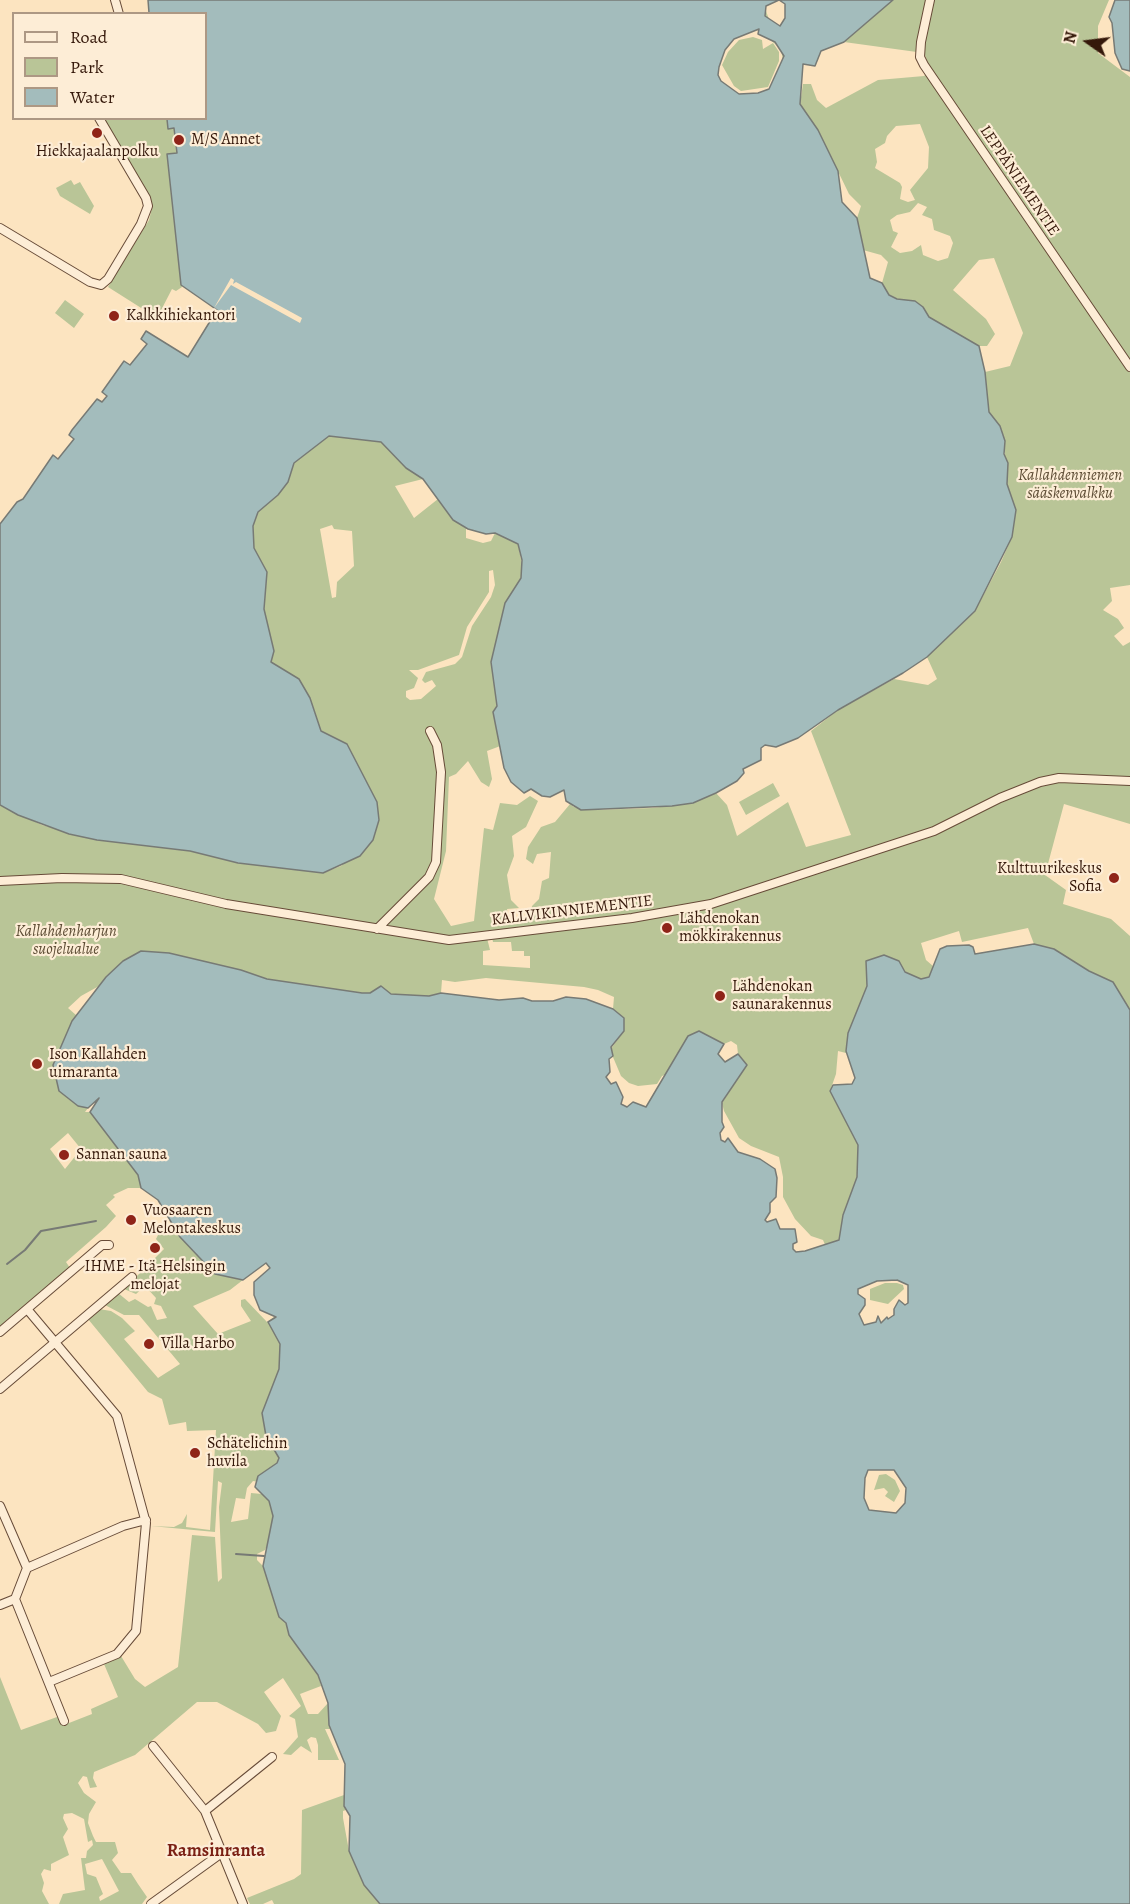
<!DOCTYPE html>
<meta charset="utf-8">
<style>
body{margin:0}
#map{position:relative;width:1130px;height:1904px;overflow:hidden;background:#fce4c0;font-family:Alegreya,serif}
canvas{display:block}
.legend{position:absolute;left:12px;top:12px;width:195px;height:108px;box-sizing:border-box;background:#fdedd6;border:2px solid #ad9884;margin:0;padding:8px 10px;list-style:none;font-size:18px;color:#35180a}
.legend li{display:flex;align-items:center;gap:12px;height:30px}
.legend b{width:30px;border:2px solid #ad9884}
.north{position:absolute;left:1058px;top:12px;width:60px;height:60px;-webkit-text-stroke:4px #fdedd6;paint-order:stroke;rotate:284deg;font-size:16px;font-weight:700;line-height:24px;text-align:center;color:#35180a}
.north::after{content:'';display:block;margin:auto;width:21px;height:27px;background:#35180a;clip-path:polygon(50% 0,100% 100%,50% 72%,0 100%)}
</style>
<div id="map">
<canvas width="1130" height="1904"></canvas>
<ul class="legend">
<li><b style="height:8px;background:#fdedd6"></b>Road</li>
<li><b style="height:16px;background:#b9c597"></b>Park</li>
<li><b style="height:16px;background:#a3bcbc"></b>Water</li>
</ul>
<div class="north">N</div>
</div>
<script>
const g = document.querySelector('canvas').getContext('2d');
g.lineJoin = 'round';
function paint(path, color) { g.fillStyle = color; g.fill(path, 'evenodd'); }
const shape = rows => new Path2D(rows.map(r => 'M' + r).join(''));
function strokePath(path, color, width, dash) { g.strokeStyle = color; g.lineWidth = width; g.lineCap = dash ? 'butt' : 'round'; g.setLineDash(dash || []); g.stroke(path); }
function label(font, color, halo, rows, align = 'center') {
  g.font = font + ' Alegreya,serif'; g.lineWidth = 4.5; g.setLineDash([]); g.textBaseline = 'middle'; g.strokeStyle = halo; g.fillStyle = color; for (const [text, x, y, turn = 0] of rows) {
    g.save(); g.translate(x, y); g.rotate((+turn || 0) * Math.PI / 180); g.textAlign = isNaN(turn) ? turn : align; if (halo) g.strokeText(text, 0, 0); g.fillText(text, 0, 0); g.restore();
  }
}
paint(shape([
 [864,0,1109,0,1098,26,1098,53,1130,77,1130,585,1110,588,1112,601,1103,610,1118,619,1124,628,1114,636,1123,646,1130,642,1130,824,1064,804,1045,875,1066,890,1063,904,1111,919,1130,936,1130,1010,1123,999,1045,947,1034,944,1028,928,962,942,959,931,921,943,926,960,933,966,929,978,921,979,905,972,854,1055,838,1051,836,1074,830,1091,858,1145,857,1177,843,1215,839,1240,826,1247,823,1240,811,1236,795,1219,783,1197,783,1177,779,1157,751,1146,739,1138,724,1111,722,1103,747,1065,738,1054,737,1045,731,1041,724,1044,718,1054,662,1076,657,1084,638,1086,629,1083,621,1076,610,1050,624,1031,624,1018,613,1009,614,997,598,990,584,987,486,978,455,982,442,980,441,993,429,996,362,993,267,979,241,970,169,953,141,951,123,961,99,986,81,996,68,1008,76,1015,72,1022,78,1106,88,1108,85,1112,90,1112,104,1128,138,1175,141,1188,128,1188,113,1195,115,1197,106,1205,116,1216,106,1227,66,1262,70,1268,0,1327,0,805,42,825,97,840,190,851,238,863,323,873,341,866,373,840,379,820,321,731,310,698,271,662,264,609,267,572,254,548,253,526,258,512,278,495,288,482,294,463,329,436,381,442,406,468,423,479,395,486,414,518,438,499,453,520,466,528,466,538,483,543,491,541,495,533,518,544,522,565,528,576,503,745,487,751,492,779,489,787,481,782,468,761,456,774,449,777,446,851,434,899,451,926,474,921,484,828,493,830,500,803,517,805,530,796,538,801,526,827,512,836,514,856,507,875,511,900,519,908,507,909,509,922,530,917,532,906,539,899,542,881,549,878,551,852,537,854,533,864,526,859,528,847,541,827,555,822,570,804,574,807,595,810,652,808,693,803,716,793,727,805,737,836,788,802,806,847,851,835,811,731,838,710,894,679,928,685,937,679,927,657,975,611,1001,562,1012,537,1005,479,1005,441,1000,426,989,412,985,372,1010,366,1023,333,994,258,979,260,953,290,986,319,995,334,987,346,979,346,929,317,923,307,915,301,897,299,889,295,882,283,888,262,881,255,863,250,857,218,861,206,849,194,818,130,800,104,803,84,811,84,817,100,826,108,878,80,924,76,931,70,924,53,844,42,821,51,815,66,783,61,781,49,768,38,758,34,760,7,770,2,765,8,773,31],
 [920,124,929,147,928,168,910,190,915,200,908,202,900,199,902,187,900,183,875,168,877,162,875,149,885,143,887,136,896,126],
 [918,203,927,207,922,215,932,219,934,230,950,236,953,243,948,258,938,261,923,255,921,245,912,251,900,253,891,247,898,233,893,231,890,220,897,215,910,212],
 [332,525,334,529,352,531,354,566,337,582,336,597,332,598,320,529],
 [493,570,495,585,491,597,472,626,462,657,455,664,426,672,422,680,425,683,432,680,436,686,421,699,410,700,406,697,406,691,414,688,418,678,409,670,418,670,459,655,467,627,489,592,489,571],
 [492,937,493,942,511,942,512,951,524,951,524,956,530,956,530,968,483,965,483,951,490,950,487,938],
 [68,1133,81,1149,65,1169,50,1149],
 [753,37,762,40,763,49,773,43,779,52,779,61,768,87,741,91,734,86,722,65,728,52,739,40],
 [104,119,167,119,168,128,174,128,177,153,167,155,182,287,176,291,172,289,157,318,108,287,149,220,152,208,149,195],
 [71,180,74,185,80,182,94,206,90,214,60,196,56,188],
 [65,300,84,314,74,328,55,313],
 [773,783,780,796,746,815,739,802],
 [176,1227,266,1262,230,1290,193,1306,218,1334,251,1321,241,1306,241,1300,245,1299,267,1322,291,1305,291,1487,253,1481,247,1488,245,1499,236,1498,231,1522,248,1519,251,1493,262,1494,270,1501,273,1516,272,1534,265,1550,257,1554,257,1560,263,1566,276,1564,289,1635,318,1675,321,1686,300,1694,308,1714,318,1714,328,1703,331,1729,325,1729,339,1760,318,1760,318,1745,316,1738,311,1737,307,1740,312,1753,301,1746,291,1755,283,1754,298,1737,295,1719,289,1716,301,1706,283,1678,264,1692,281,1716,276,1731,266,1733,258,1724,217,1702,197,1702,135,1755,94,1772,93,1778,97,1787,90,1788,87,1777,83,1776,78,1783,84,1793,96,1802,89,1814,88,1823,93,1836,96,1842,115,1842,118,1853,112,1860,121,1873,131,1873,138,1884,147,1897,142,1904,59,1904,63,1894,85,1890,81,1858,86,1858,87,1851,93,1845,92,1840,88,1842,84,1819,72,1813,64,1814,63,1818,68,1829,63,1837,69,1855,51,1864,51,1871,44,1869,41,1874,44,1883,42,1891,49,1904,0,1904,0,1677,21,1730,57,1717,69,1723,92,1714,91,1709,118,1697,104,1664,121,1656,135,1679,145,1687,178,1667,192,1535,215,1537,218,1582,222,1578,219,1507,222,1483,218,1481,215,1532,151,1526,174,1527,182,1523,187,1514,186,1527,210,1530,216,1430,187,1431,186,1422,169,1425,162,1399,148,1392,88,1319,99,1309,111,1311,122,1318,135,1331,124,1339,158,1378,180,1364,139,1315,124,1315,105,1305,118,1293,129,1302,135,1299,148,1307,151,1306,157,1320,167,1318,161,1306,154,1304,156,1298,145,1286,136,1294,124,1289,164,1249,156,1239,159,1233],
 [102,1859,119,1891,100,1901,99,1897,103,1894,96,1877,87,1874,85,1864],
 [885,1283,897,1283,903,1285,904,1289,888,1304,870,1300,870,1289],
 [886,1474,895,1480,900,1491,894,1502,885,1496,888,1492,884,1488,874,1490,879,1475],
 [344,1795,346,1810,343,1811,343,1818,349,1851,380,1904,274,1904,272,1900,263,1904,250,1904,247,1898,294,1879,301,1874,302,1810]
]), '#b9c597');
const water = shape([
 [148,0,893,0,844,42,821,51,815,66,803,64,800,104,818,130,838,171,842,202,857,218,870,278,882,283,889,295,897,299,915,301,923,307,929,317,979,346,985,372,989,412,1000,426,1005,441,1004,454,1008,463,1007,484,1016,510,1012,537,975,611,927,657,903,673,838,710,798,738,776,747,765,745,761,748,761,760,743,769,744,773,737,781,716,793,693,803,672,806,581,810,566,801,564,790,550,797,542,796,531,789,524,793,511,782,504,768,493,712,497,706,491,662,505,603,521,578,522,560,518,544,495,533,486,534,468,529,453,520,423,479,406,468,381,442,329,436,294,463,288,482,278,495,258,512,253,526,254,548,267,572,264,609,274,651,271,662,299,679,310,698,321,731,347,744,377,802,379,820,373,840,360,856,323,873,238,863,190,851,97,840,69,834,18,815,0,805,0,524,17,502,23,499,53,455,58,459,74,439,69,435,72,430,97,399,102,402,107,396,102,392,124,361,130,365,147,344,141,339,146,331,188,357,217,310,181,285,167,154,177,153,174,128,168,129,167,119,206,118,206,14,149,13,148,0],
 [779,0,785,4,785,18,780,26,765,16,766,6,779,0],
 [759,29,758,34,775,42,784,56,769,89,758,93,739,94,721,81,718,75,719,67,725,50,734,39,759,29],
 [1115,0,1130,0,1130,71,1122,69,1115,53,1112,23,1109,17,1115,0],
 [1034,944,1054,949,1089,971,1113,982,1130,1010,1130,1904,380,1904,364,1885,349,1851,350,1816,344,1806,345,1764,329,1725,328,1703,318,1675,289,1635,286,1623,279,1617,263,1566,273,1516,269,1501,255,1487,258,1476,277,1463,279,1458,266,1436,262,1413,279,1369,280,1344,268,1322,276,1317,260,1310,254,1295,254,1282,270,1268,266,1263,243,1280,215,1274,180,1237,158,1200,141,1188,138,1175,90,1112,99,1098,88,1108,78,1106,59,1091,53,1065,72,1021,106,977,123,961,141,951,169,953,241,970,267,979,362,993,370,993,381,986,391,994,429,996,441,993,499,1000,523,998,532,1001,553,1001,566,997,586,999,613,1009,624,1018,624,1031,611,1047,613,1056,609,1059,610,1072,606,1077,611,1084,616,1082,623,1097,621,1104,627,1107,633,1102,646,1107,688,1036,699,1031,724,1044,718,1054,725,1062,738,1054,747,1065,722,1102,722,1122,724,1127,720,1133,721,1140,725,1142,728,1138,738,1152,760,1159,775,1169,777,1178,776,1197,770,1203,770,1212,765,1220,767,1222,776,1219,780,1229,795,1229,797,1242,793,1244,793,1249,796,1252,805,1251,839,1240,843,1215,857,1177,858,1145,830,1091,833,1085,852,1084,855,1078,846,1051,848,1033,867,986,866,961,884,955,899,961,905,972,921,979,929,977,940,949,947,946,969,945,973,947,975,954,1034,944],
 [897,1280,908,1285,908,1303,905,1305,899,1300,894,1309,894,1315,888,1319,887,1317,881,1323,878,1316,876,1322,864,1325,859,1314,865,1305,865,1299,858,1294,858,1289,877,1281,897,1280],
 [868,1470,894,1470,906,1488,905,1503,896,1513,869,1510,864,1498,865,1478,868,1470]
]);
paint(water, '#a3bcbc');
strokePath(water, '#777a75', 1.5);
paint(shape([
 [231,278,234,280,233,284,236,282,302,318,300,323,231,285,214,308]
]), '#fce4c0');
strokePath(shape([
 [7,1264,25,1250,41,1231,96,1221],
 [236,1554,264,1556]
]), '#777a75', 2);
const street = shape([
 [115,0,119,14],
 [930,0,921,42,920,57,924,65,1130,367],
 [0,228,90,282,101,285,108,279,141,224,148,206,146,198,99,118],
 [0,881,62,878,121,879,226,904,449,940,632,918,711,904,934,831,1000,798,1040,782,1059,778,1130,781],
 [377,929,429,877,436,862,441,772,437,745,430,731],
 [27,1309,117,1416,146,1523,136,1631,117,1654,49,1682],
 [0,1332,102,1245,109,1245],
 [0,1389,132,1277],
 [0,1506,27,1568,15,1599,64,1721],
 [27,1568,123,1526,146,1520],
 [0,1605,15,1599],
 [153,1746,205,1811,243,1904],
 [205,1811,272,1757],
 [151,1904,223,1852]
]);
strokePath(street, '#674b38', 10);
strokePath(street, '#fdedd6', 8);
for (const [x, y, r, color] of [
 [97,133,6,"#8f2418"],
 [179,140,6,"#8f2418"],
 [114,316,6,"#8f2418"],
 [1114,878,6,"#8f2418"],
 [667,928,6,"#8f2418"],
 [720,996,6,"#8f2418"],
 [37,1064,6,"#8f2418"],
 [64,1155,6,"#8f2418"],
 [131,1220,6,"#8f2418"],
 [155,1248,6,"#8f2418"],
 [149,1344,6,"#8f2418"],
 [195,1453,6,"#8f2418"]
]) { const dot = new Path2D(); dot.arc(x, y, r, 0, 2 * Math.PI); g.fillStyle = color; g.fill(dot); strokePath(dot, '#fdedd6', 2); }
label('16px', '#35180a', '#fdedd6', [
 ["M/S Annet",191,140],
 ["Hiekkajaalanpolku",97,152,"center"],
 ["Kalkkihiekantori",126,316],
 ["Kulttuurikeskus",1102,869,"right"],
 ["Sofia",1102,887,"right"],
 ["Lähdenokan",679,919],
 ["mökkirakennus",679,937],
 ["Lähdenokan",732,987],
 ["saunarakennus",732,1005],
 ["Ison Kallahden",49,1055],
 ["uimaranta",49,1073],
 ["Sannan sauna",76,1155],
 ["Vuosaaren",143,1211],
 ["Melontakeskus",143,1229],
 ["IHME - Itä-Helsingin",155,1267,"center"],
 ["melojat",155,1285,"center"],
 ["Villa Harbo",161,1344],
 ["Schätelichin",207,1444],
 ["huvila",207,1462]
], 'left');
label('16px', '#35180a', '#fdedd6', [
 ["LEPPÄNIEMENTIE",1019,181,56],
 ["KALLVIKINNIEMENTIE",572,911,-7]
]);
label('italic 16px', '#5d4c34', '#fdedd6', [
 ["Kallahdenniemen",1070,476],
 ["sääskenvalkku",1070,494],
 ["Kallahdenharjun",66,932],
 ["suojelualue",66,950]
]);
label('bold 18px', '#7a1f14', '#fdedd6', [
 ["Ramsinranta",216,1852]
]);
</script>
